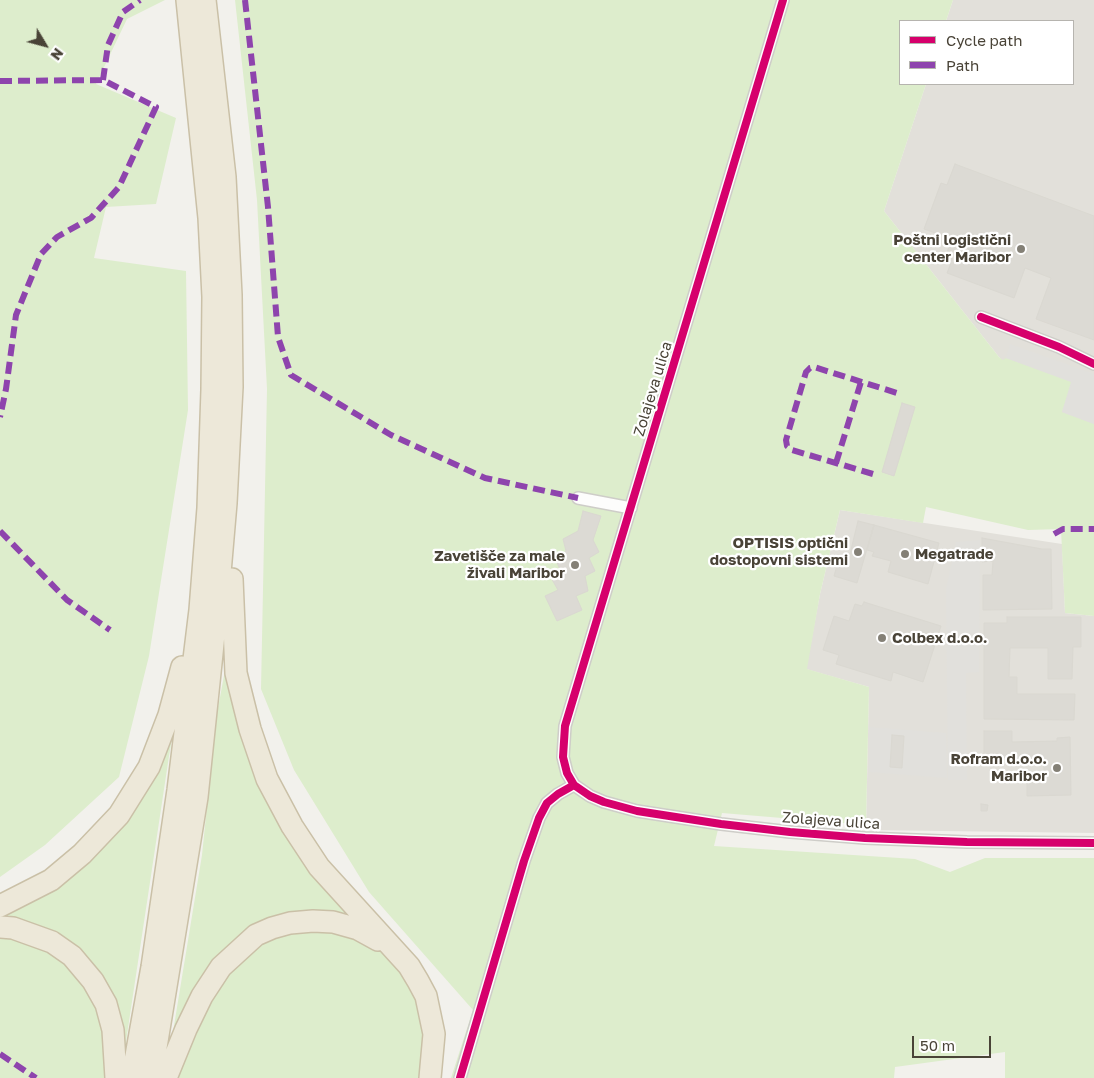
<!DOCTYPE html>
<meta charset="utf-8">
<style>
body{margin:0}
#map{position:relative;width:1094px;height:1078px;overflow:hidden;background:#f2f1ec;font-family:"Golos Text",sans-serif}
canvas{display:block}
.legend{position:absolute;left:899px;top:20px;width:175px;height:65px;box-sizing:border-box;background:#fff;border:1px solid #b6b4af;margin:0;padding:6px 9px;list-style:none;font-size:15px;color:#494337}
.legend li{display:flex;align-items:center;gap:10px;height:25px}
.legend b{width:25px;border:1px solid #b6b4af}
.north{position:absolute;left:20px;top:20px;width:50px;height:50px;-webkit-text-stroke:4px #fff;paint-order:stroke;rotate:127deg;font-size:14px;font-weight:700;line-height:20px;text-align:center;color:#494337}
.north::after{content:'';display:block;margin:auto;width:18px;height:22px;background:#494337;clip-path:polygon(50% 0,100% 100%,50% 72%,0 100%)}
.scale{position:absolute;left:912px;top:1036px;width:79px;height:22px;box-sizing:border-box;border:2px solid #494337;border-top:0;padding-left:6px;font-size:15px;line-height:18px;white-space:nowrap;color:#494337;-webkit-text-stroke:4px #fff;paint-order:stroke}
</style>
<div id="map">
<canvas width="1094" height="1078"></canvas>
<ul class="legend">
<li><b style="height:6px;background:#d6006c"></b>Cycle path</li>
<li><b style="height:6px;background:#8e44ad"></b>Path</li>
</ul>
<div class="north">N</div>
<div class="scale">50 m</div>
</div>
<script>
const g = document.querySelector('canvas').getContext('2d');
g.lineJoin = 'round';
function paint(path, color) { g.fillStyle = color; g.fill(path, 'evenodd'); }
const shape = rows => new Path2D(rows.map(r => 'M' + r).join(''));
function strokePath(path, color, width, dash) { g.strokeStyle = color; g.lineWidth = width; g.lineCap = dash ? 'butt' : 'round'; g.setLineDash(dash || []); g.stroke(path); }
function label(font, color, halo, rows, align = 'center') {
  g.font = font + ' "Golos Text",sans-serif'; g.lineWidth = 4.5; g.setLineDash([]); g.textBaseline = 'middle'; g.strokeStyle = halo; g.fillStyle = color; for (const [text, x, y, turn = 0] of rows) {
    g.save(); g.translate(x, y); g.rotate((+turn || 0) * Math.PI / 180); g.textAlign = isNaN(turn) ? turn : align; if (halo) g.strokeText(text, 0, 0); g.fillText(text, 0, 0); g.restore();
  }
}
paint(shape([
 [953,0,1094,0,1094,482,1061,419,999,357,884,211,926,84,1073,84,1073,21,946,21],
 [840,510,1062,544,1065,613,1094,616,1094,833,866,830,869,687,806,669,820,594]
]), '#e2e0da');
paint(shape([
 [0,0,165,0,127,19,96,84,176,118,156,204,106,207,94,258,186,271,188,410,149,656,119,777,45,845,0,877],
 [235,0,953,0,946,21,900,21,900,84,926,84,884,211,999,357,1003,360,1006,358,1072,382,1062,412,1094,424,1094,616,1065,613,1061,529,1028,530,926,507,923,523,840,510,820,594,807,669,869,687,866,825,722,813,714,846,915,859,950,872,985,858,1094,858,1094,1078,1005,1078,1005,1052,895,1067,894,1078,451,1078,473,1010,369,892,294,770,261,689,267,389,257,200],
 [228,645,250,750,368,930,263,925,171,1044,202,855,216,719,225,670,223,646],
 [178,706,169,756,125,1048,121,1047,96,975,0,920,0,911,73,868],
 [332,926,389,953,422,1007,427,1037,424,1059,418,1078,177,1078,181,1064,222,975,273,932],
 [0,932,36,940,85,978,107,1036,107,1078,0,1078]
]), '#ddedcc');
paint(shape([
 [1010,344,1094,374,1094,424,1062,412,1071,382,1006,358],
 [980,540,979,672,966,673,967,780,948,780,946,589,956,542],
 [869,727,946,733,947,778,869,772]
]), '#e1e0dc');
const building = shape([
 [955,164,1094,216,1094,340,1036,319,1051,278,1025,268,1014,298,947,273,951,263,944,260,952,239,924,229,941,183,947,185,955,164],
 [902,403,915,407,894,476,882,472,902,403],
 [583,511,601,516,593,540,599,552,589,558,595,571,585,576,588,591,576,596,582,610,557,621,545,596,558,590,550,576,561,572,556,560,566,551,563,539,578,531,583,511],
 [858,521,874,525,857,583,834,576,840,555,849,558,858,521],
 [874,525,939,543,928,584,888,572,891,561,872,556,874,552,867,550,874,525],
 [982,538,1042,549,1051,549,1052,609,983,610,983,575,992,575,993,561,982,562,982,538],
 [864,602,941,626,923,682,893,672,891,681,836,664,839,655,823,650,834,616,849,621,855,604,862,606,864,602],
 [1007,617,1081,617,1081,647,1073,647,1072,679,1048,679,1048,648,1010,648,1009,677,1017,677,1017,694,1075,694,1074,720,984,719,984,623,1007,623,1007,617],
 [984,731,1012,731,1012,742,1057,741,1057,738,1070,737,1071,795,1027,796,1027,776,1044,776,1044,760,984,761,984,731],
 [892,735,904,736,902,768,890,767,892,735],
 [981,804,988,805,987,811,981,811,981,804]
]);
paint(building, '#dcdad4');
strokePath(building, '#dad8d1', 1);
const street = shape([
 [783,0,565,726,563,757,567,773,574,785,590,796,604,802,637,811,721,824,790,832,865,838,967,842,1094,843],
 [981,317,1059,347,1094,364],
 [578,498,631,508],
 [460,1078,524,861,539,818,547,803,558,794,574,785]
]);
const highway = shape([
 [232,579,236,673,250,729,267,779,292,826,319,867,409,966,418,981,426,996,434,1034,430,1078],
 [0,906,51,880,82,854,119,815,149,767,169,715,182,667],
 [0,927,13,928,52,942,72,956,93,981,106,1004,113,1030,116,1078],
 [132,1078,152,967,178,790,200,610,208,508,212,390,213,297,209,218,187,0],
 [151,1078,197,797,218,596,226,503,232,387,231,295,225,177,205,0],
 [166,1078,186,1029,202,996,221,967,256,935,272,928,290,923,313,921,333,922,358,929,378,940]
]);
strokePath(street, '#cecdc8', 14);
strokePath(highway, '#cac0a7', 24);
strokePath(street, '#fdfdfc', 11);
strokePath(highway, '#ede8d9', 21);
strokePath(shape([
 [245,0,268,207,278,337,291,375,391,435,485,478,578,498],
 [103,80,108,45,123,12,140,0],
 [0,81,103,80,156,107,119,187,91,218,57,237,41,254,16,315,6,389,0,417],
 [836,463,861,382],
 [873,474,792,450,787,446,786,440,806,372,810,368,814,367,897,393],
 [0,531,67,600,110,630],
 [1054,534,1063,529,1094,529],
 [0,1054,36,1078]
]), '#8e44ad', 6, [12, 6]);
strokePath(shape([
 [783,0,565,726,563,757,567,773,574,785,590,796,604,802,637,811,721,824,790,832,865,838,967,842,1094,843],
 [981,317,1059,347,1094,364],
 [460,1078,524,861,539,818,547,803,558,794,574,785]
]), '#d6006c', 8);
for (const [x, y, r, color] of [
 [1021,249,5,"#848076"],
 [858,552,5,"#848076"],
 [905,554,5,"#848076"],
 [575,565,5,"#848076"],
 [882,638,5,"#848076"],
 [1057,768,5,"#848076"]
]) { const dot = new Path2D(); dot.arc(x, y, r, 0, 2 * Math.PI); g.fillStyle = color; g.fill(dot); strokePath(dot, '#fff', 2); }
label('bold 15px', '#494337', '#fff', [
 ["Poštni logistični",1011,240],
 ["center Maribor",1011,257],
 ["OPTISIS optični",848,543],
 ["dostopovni sistemi",848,560],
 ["Megatrade",915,554,"left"],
 ["Zavetišče za male",565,556],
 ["živali Maribor",565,573],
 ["Colbex d.o.o.",892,638,"left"],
 ["Rofram d.o.o.",1047,759],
 ["Maribor",1047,776]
], 'right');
label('15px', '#494337', '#fff', [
 ["Zolajeva ulica",653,389,-73],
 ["Zolajeva ulica",831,821,4]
]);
</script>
